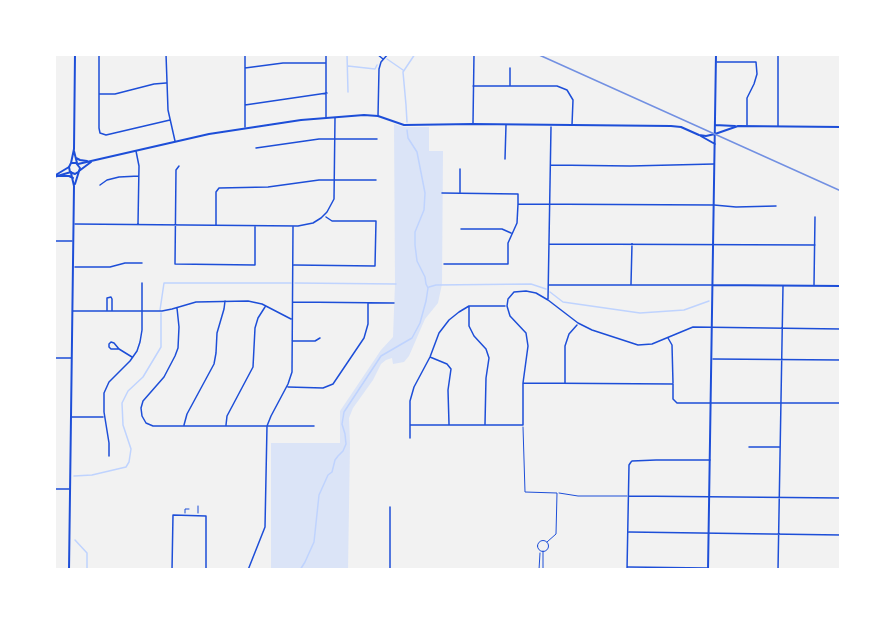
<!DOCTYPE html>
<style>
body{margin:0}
#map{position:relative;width:895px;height:624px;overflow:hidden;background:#f2f2f2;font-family:"Alegreya Sans",sans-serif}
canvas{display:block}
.frame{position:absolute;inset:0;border:56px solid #fff;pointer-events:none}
</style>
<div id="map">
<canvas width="895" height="624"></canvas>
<div class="frame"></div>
</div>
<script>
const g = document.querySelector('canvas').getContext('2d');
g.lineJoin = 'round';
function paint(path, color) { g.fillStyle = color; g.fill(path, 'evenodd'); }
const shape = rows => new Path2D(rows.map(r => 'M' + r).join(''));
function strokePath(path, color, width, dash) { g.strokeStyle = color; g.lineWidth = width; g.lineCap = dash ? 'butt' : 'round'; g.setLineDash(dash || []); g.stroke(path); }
paint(shape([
 [394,124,404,127,429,127,429,151,443,151,442,284,438,303,425,319,409,356,404,362,393,364,392,358,386,360,381,364,373,380,353,408,349,418,350,443,348,570,271,570,271,443,340,443,340,411,381,350,393,337,395,284]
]), '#dbe4f7');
strokePath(shape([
 [347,54,348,92],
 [387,59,403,70],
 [348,66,375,69,377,65],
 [407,122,406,105,403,72,415,54],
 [295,283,396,284],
 [429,287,436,285,531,284,546,289],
 [550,292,563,302,640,313,684,310,709,301],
 [160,310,164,283,291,283],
 [74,476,92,475,126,467,129,462,131,449,123,425,122,403,128,391,143,377,161,347,161,313],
 [75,540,87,553,87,570],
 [300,570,305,562,314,542,319,495,328,475,332,472,335,460,338,456,343,451,346,444,345,434,342,424,344,412,381,356,412,338,420,323,426,301,428,288,426,284,425,277,417,261,415,245,415,232,424,210,425,193,417,152,408,138,407,130]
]), '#bfd3fe', 1.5);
strokePath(shape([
 [523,427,525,492,557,493,556,534,547,542],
 [559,493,578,496,627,496],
 [185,513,185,509,189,509],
 [198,513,198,506],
 '537.5 546a5.5 5.5 0 1 1 11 0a5.5 5.5 0 1 1-11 0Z',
 [539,570,540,553],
 [543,570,543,551]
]), '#1d4ed8', 1);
strokePath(shape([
 [99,54,99,128,100,133,106,135,170,120],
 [166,54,168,110,175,141],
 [245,54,245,127],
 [326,54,326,117],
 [377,54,383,59],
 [778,54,778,126],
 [717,62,756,62,757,74,754,84,747,98,747,125],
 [245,68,283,63,326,63],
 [510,68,510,85],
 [473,86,557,86,567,90,573,100,572,125],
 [100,94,115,94,154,84,166,83],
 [245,105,327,93],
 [378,116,379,69,381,62,388,54],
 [473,123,474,54],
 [256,148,319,139,377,139],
 [136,151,139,166,138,224],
 [505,159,506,125],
 [551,165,630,166,714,164],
 [179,166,176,170,175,264,255,265,255,226],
 [100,185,107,180,119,177,139,176],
 [460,192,460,169],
 [442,193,518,194,518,204,517,223,508,243,508,264,444,264],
 [518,204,714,205,736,207,776,206],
 [75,224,298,226,313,223,321,218,327,212,334,199,335,118],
 [216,224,216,192,219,188,268,187,319,180,376,180],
 [461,229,502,229,511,233],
 [54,241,72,241],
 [549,244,815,245],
 [294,265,375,266,376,221,332,221,326,217],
 [75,267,110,267,125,263,142,263],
 [631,284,632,244],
 [549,285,712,285],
 [814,285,815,217],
 [548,299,551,127],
 [293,302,394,303],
 [469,306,469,326,474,336,486,349,489,358,486,378,485,424],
 [177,308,179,327,178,348,175,356,164,377,143,401,141,408,142,416,146,423,153,426,314,426],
 [107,310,107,298,111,297,112,299,112,311],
 [73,311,162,311,172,309,196,302,248,301,262,304,291,319],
 [668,338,672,345,673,383],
 [292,341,315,341,320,338],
 [119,349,111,349,109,347,109,344,111,342,114,343,119,349,132,357],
 [430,357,447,364,451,369,448,390,449,424],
 [54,358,71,358],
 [713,359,841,360],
 [565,382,565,346,569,334,577,325],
 [523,383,673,384,673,399,677,403,841,403],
 [288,387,323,388,333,384,364,338,368,324,368,303],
 [72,417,103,417],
 [184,425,187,414,214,364,216,353,217,333,224,309,225,301],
 [226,425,227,416,253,367,255,328,258,318,265,307],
 [411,425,523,425,523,383,528,346,526,333,510,316,507,306,508,299,514,292,526,291,536,293,548,300,578,323,592,330,638,345,652,344,693,327,841,329],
 [410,438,410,401,414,387,430,357,439,333,449,320,459,312,469,306,505,306],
 [749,447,779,447],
 [109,456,109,443,104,412,104,393,109,382,130,361,137,351,140,342,142,330,142,283],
 [54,489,69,489],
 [629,496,841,498],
 [629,532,841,535],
 [628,567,707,568],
 [709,569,738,569],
 [172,570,173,515,206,516,206,570],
 [248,570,265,527,267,426,271,416,288,384,292,372,293,227],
 [390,570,390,507],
 [627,570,629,465,631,462,632,461,656,460,710,460],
 [778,570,783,286]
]), '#1d4ed8', 1.5);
strokePath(shape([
 [715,125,735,126],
 [699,135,715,144],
 [78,164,209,134,301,120,364,115,378,116,404,125,473,124,671,126,681,127,699,135,706,136,715,134,738,126,841,127],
 [79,171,91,162],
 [54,176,69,167],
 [54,177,71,172],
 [713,285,841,286],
 [708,570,716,54]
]), '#1d4ed8', 2);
strokePath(shape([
 [74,151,77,163],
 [76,158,80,160,87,161],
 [71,163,74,149,75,54],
 [58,176,69,176,73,178],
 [75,184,80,168,76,163,71,163,69,167,70,172,75,174,78,172],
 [69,570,74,186,71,173]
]), '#1d4ed8', 2);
strokePath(shape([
 [537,54,841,191]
]), '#7290e2', 1.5);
</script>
